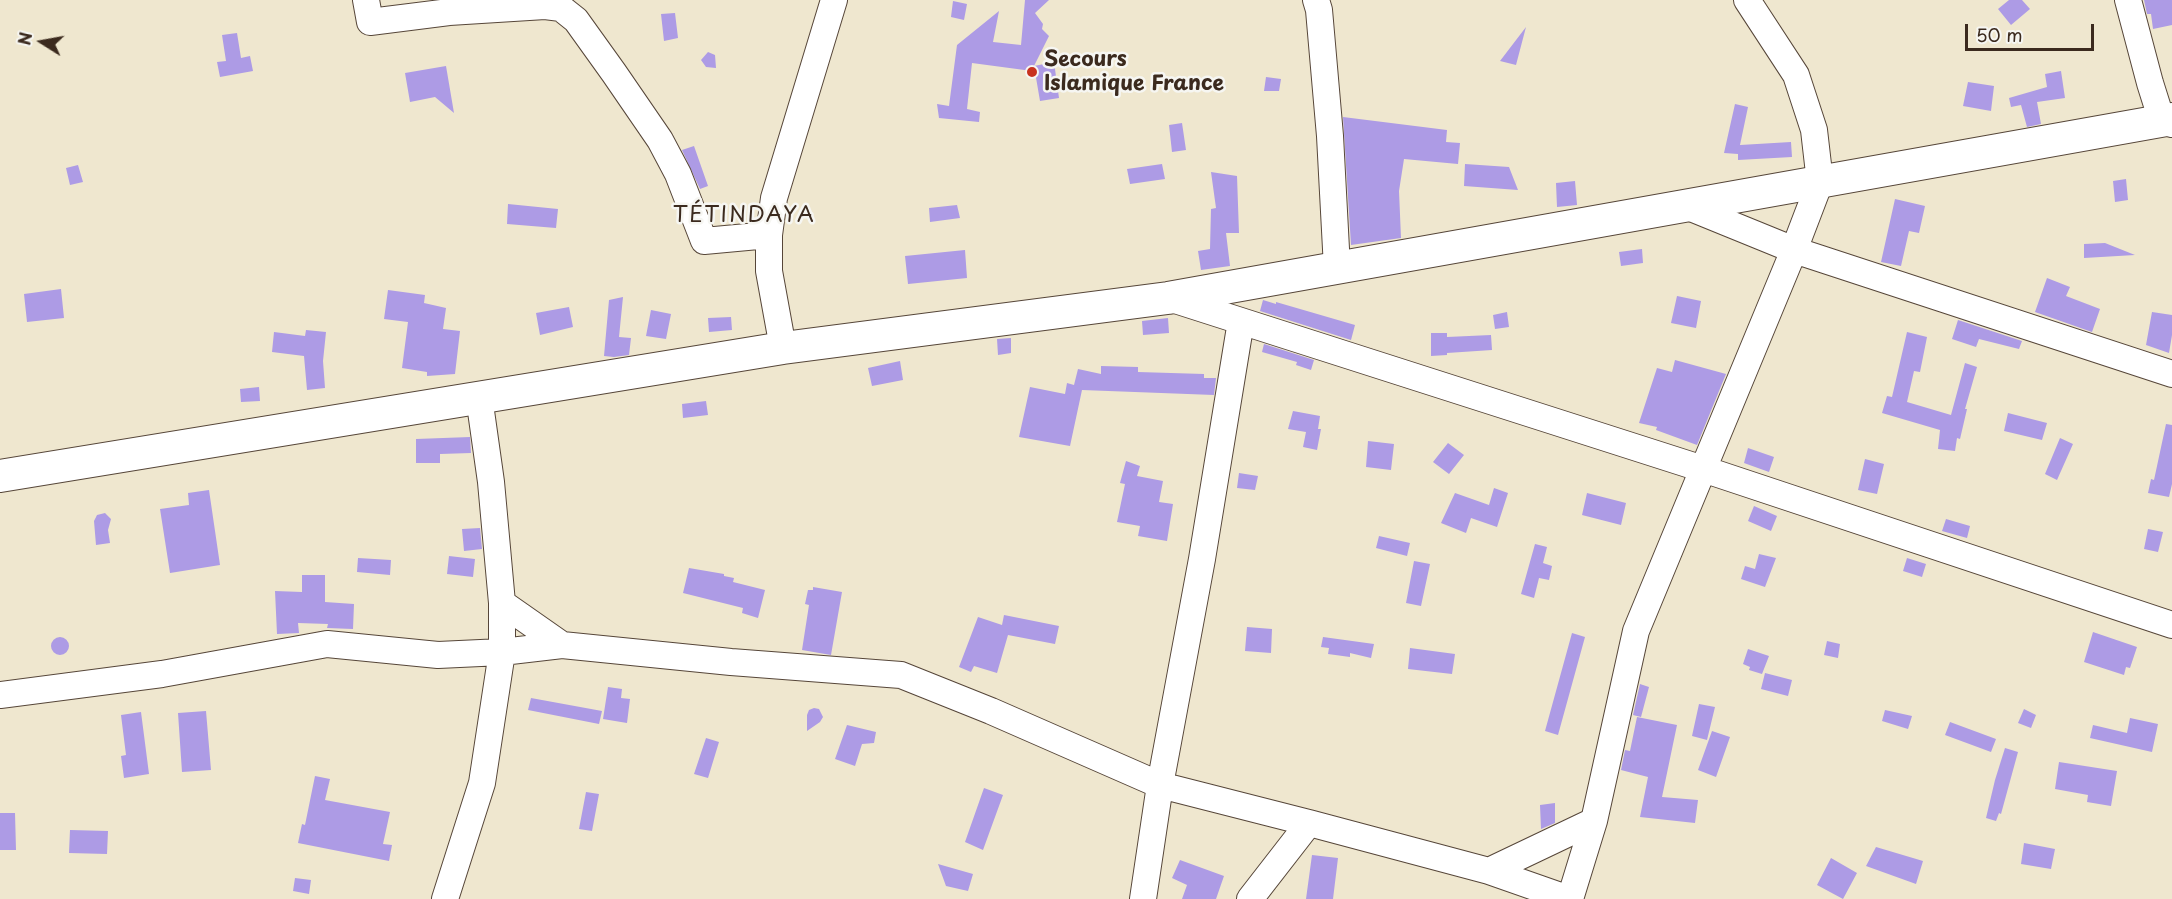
<!DOCTYPE html>
<meta charset="utf-8">
<style>
body{margin:0}
#map{position:relative;width:2172px;height:899px;overflow:hidden;background:#efe7cf;font-family:"Playpen Sans",sans-serif}
canvas{display:block}
.north{position:absolute;left:12px;top:12px;width:60px;height:60px;-webkit-text-stroke:4px #f6f6f2;paint-order:stroke;rotate:281deg;font-size:16px;font-weight:700;line-height:24px;text-align:center;color:#3b2a1e}
.north::after{content:'';display:block;margin:auto;width:21px;height:27px;background:#3b2a1e;clip-path:polygon(50% 0,100% 100%,50% 72%,0 100%)}
.scale{position:absolute;left:1965px;top:24px;width:129px;height:27px;box-sizing:border-box;border:3px solid #3b2a1e;border-top:0;padding-left:8px;font-size:18px;line-height:21px;white-space:nowrap;color:#3b2a1e;-webkit-text-stroke:4px #f6f6f2;paint-order:stroke}
</style>
<div id="map">
<canvas width="2172" height="899"></canvas>
<div class="north">N</div>
<div class="scale">50 m</div>
</div>
<script>
const g = document.querySelector('canvas').getContext('2d');
g.lineJoin = 'round';
function paint(path, color) { g.fillStyle = color; g.fill(path, 'evenodd'); }
const shape = rows => new Path2D(rows.map(r => 'M' + r).join(''));
function strokePath(path, color, width, dash) { g.strokeStyle = color; g.lineWidth = width; g.lineCap = dash ? 'butt' : 'round'; g.setLineDash(dash || []); g.stroke(path); }
function label(font, color, halo, rows, align = 'center') {
  g.font = font + ' "Playpen Sans",sans-serif'; g.lineWidth = 5; g.setLineDash([]); g.textBaseline = 'middle'; g.strokeStyle = halo; g.fillStyle = color; for (const [text, x, y, turn = 0] of rows) {
    g.save(); g.translate(x, y); g.rotate((+turn || 0) * Math.PI / 180); g.textAlign = isNaN(turn) ? turn : align; if (halo) g.strokeText(text, 0, 0); g.fillText(text, 0, 0); g.restore();
  }
}
paint(shape([
 [1025,0,1049,0,1035,13,1043,24,1042,29,1049,36,1034,66,1054,62,1059,98,1040,101,1034,66,1032,71,972,63,967,109,980,112,979,122,939,118,937,104,949,106,957,45,999,11,993,42,1021,45],
 [2009,0,2022,0,2030,9,2011,25,1998,9],
 [2144,0,2172,0,2172,25,2153,29,2151,14,2147,14],
 [953,1,967,4,964,20,951,17],
 [675,13,678,38,664,41,661,14],
 [1526,27,1516,65,1500,61],
 [237,33,241,58,250,56,253,71,220,77,217,62,226,61,222,35],
 [708,52,715,55,716,68,706,67,701,60],
 [446,66,454,113,435,97,410,102,405,73],
 [2061,71,2065,98,2037,102,2041,124,2027,127,2021,105,2011,107,2009,98,2047,87,2045,74],
 [1266,77,1281,79,1279,91,1264,91],
 [1968,82,1994,86,1991,111,1963,106],
 [1735,104,1748,107,1740,145,1791,142,1792,157,1738,160,1738,154,1724,153],
 [1343,117,1447,130,1446,142,1460,143,1458,164,1404,159,1399,191,1401,238,1351,245],
 [1182,123,1186,150,1172,152,1169,125],
 [694,146,708,186,700,189,682,150],
 [1162,164,1165,179,1130,184,1127,169],
 [1465,164,1509,167,1518,190,1464,186],
 [78,165,83,182,70,185,66,168],
 [1211,172,1237,176,1239,233,1226,233,1230,266,1201,270,1198,251,1210,249,1211,209,1216,208],
 [2126,179,2128,200,2115,202,2113,181],
 [1575,181,1577,205,1557,207,1556,183],
 [1895,199,1925,206,1919,233,1909,231,1901,266,1881,262],
 [508,204,558,209,556,228,507,224],
 [957,205,960,218,930,222,929,208],
 [2105,243,2135,255,2084,258,2084,244],
 [1642,249,1643,263,1621,266,1619,252],
 [965,250,967,278,908,284,905,256],
 [2047,278,2070,287,2066,296,2100,309,2092,332,2035,312],
 [61,289,64,318,27,322,24,294],
 [388,290,425,295,424,303,446,308,443,329,460,331,455,374,427,376,427,372,402,368,408,322,384,319],
 [1677,296,1701,301,1696,328,1671,323],
 [623,297,619,337,631,338,629,355,614,357,604,356,609,300],
 [1263,300,1276,304,1276,302,1355,325,1351,340,1260,311],
 [569,307,573,327,540,335,536,313],
 [651,310,671,314,666,339,646,336],
 [1507,312,1509,327,1495,329,1493,315],
 [2152,312,2172,315,2172,335,2169,353,2146,345],
 [731,317,732,330,709,332,708,318],
 [1168,318,1169,333,1143,335,1142,321],
 [1958,320,2022,341,2019,349,1979,339,1976,347,1952,339],
 [306,330,326,332,323,361,325,388,307,390,304,356,272,352,274,332,305,336],
 [1907,332,1927,337,1920,372,1914,371,1907,402,1951,415,1965,363,1977,367,1965,409,1967,409,1960,439,1957,438,1955,451,1938,449,1940,430,1882,413,1887,396,1892,397],
 [1431,333,1447,333,1447,337,1491,335,1492,350,1447,353,1447,355,1431,356],
 [1011,338,1011,353,998,355,997,339],
 [1264,344,1314,360,1311,370,1296,365,1297,362,1262,352],
 [1675,360,1726,374,1697,445,1656,430,1657,427,1639,423,1657,368,1672,372],
 [900,361,903,380,872,386,868,368],
 [1101,366,1138,367,1138,372,1204,374,1204,378,1216,378,1214,395,1082,390,1070,446,1019,437,1030,387,1065,394,1067,383,1074,385,1078,369,1101,374],
 [259,387,260,401,241,402,240,389],
 [706,401,708,415,683,418,682,404],
 [1293,411,1320,416,1318,429,1321,429,1317,450,1303,447,1306,432,1288,429],
 [2008,413,2047,423,2042,440,2004,431],
 [2166,424,2172,425,2172,484,2169,497,2148,493,2151,479,2154,480],
 [470,437,471,453,440,454,440,463,416,463,416,439],
 [2060,438,2073,444,2057,480,2045,474],
 [1368,441,1394,444,1391,470,1366,467],
 [1448,443,1464,455,1449,474,1433,462],
 [1748,448,1774,457,1769,472,1744,463],
 [1865,459,1884,464,1877,494,1858,490],
 [1126,461,1140,466,1137,476,1163,481,1159,502,1173,504,1167,541,1138,536,1140,526,1117,522,1125,484,1120,483],
 [1239,473,1258,476,1255,490,1237,488],
 [1494,488,1508,493,1497,527,1471,518,1466,533,1441,523,1455,493,1489,505],
 [209,490,220,565,170,573,160,509,189,505,188,493],
 [1587,493,1626,503,1621,525,1582,515],
 [1754,506,1777,516,1771,531,1748,521],
 [105,513,111,519,108,530,110,543,96,545,94,521,97,515],
 [1946,519,1970,526,1967,538,1942,531],
 [480,528,482,549,464,551,462,529],
 [2148,529,2163,532,2158,552,2144,549],
 [1379,536,1410,543,1407,556,1376,548],
 [1535,544,1547,547,1543,563,1552,566,1549,580,1539,578,1534,598,1521,594],
 [1759,554,1776,558,1765,587,1741,579,1745,566,1755,569],
 [449,556,475,559,473,577,447,574],
 [358,558,391,560,390,575,357,572],
 [1907,558,1926,564,1922,577,1903,571],
 [1414,561,1430,564,1421,606,1406,603],
 [689,568,724,574,724,576,734,578,733,582,765,590,758,618,742,613,743,608,683,593],
 [302,575,325,575,325,602,354,604,353,629,327,628,328,624,298,623,299,633,277,634,275,591,302,592],
 [813,587,842,592,831,655,802,650,809,605,805,604,808,590,813,590],
 [1004,615,1059,626,1055,644,1008,635,997,673,974,666,971,672,959,667,978,617,1002,625],
 [1247,627,1272,629,1271,653,1245,651],
 [2093,632,2137,647,2130,668,2126,667,2124,675,2084,662],
 [1572,633,1585,637,1558,735,1545,731],
 [1323,637,1374,644,1371,658,1350,653,1350,657,1328,654,1329,648,1321,647],
 '51 646a9 9 0 1 1 18 0a9 9 0 1 1-18 0Z',
 [1827,641,1840,644,1838,658,1824,655],
 [1410,648,1455,654,1452,674,1408,669],
 [1748,649,1769,656,1762,674,1749,670,1750,667,1743,664],
 [1765,673,1792,680,1788,696,1761,689],
 [1640,684,1649,687,1641,717,1633,715],
 [608,687,622,689,621,698,630,699,627,723,603,719],
 [531,698,602,711,599,724,528,710],
 [1699,704,1715,707,1707,740,1692,736],
 [814,708,819,709,823,717,820,722,807,731,807,715,809,710],
 [2024,709,2036,715,2031,728,2018,723],
 [1885,710,1912,716,1908,729,1882,721],
 [206,711,211,770,182,772,178,713],
 [141,712,149,774,124,778,121,756,126,755,121,715],
 [1637,717,1677,725,1662,797,1698,800,1695,823,1640,817,1648,777,1621,770,1625,750,1630,751],
 [2130,718,2158,724,2152,752,2090,738,2093,725,2127,733],
 [1950,722,1996,739,1991,752,1945,735],
 [847,725,876,732,874,743,862,744,855,766,835,759],
 [1712,731,1730,737,1716,777,1698,770],
 [706,738,719,742,708,778,694,774],
 [2005,748,2018,752,2001,814,1999,813,1996,821,1986,818,1995,780],
 [2059,762,2117,771,2111,806,2087,802,2088,795,2055,789],
 [315,776,330,779,325,800,390,812,383,844,392,845,389,861,298,843,302,824,305,825],
 [984,788,1003,795,983,850,965,842],
 [586,792,599,794,592,831,579,829],
 [1555,803,1555,823,1541,829,1540,805],
 [0,813,15,813,16,850,0,850],
 [70,830,108,831,107,854,69,853],
 [2024,843,2055,849,2051,869,2021,864],
 [1876,847,1923,861,1916,884,1866,866],
 [1312,855,1338,858,1333,899,1306,899],
 [1831,858,1857,873,1843,899,1817,885],
 [1180,860,1224,876,1216,899,1182,899,1187,885,1172,878],
 [938,864,973,874,968,891,946,886],
 [295,878,311,880,309,894,293,891]
]), '#ad9be5');
const minor = shape([
 [366,0,370,22,449,12,545,6,561,8,576,20,614,73,660,140,678,174,704,241,769,235],
 [1316,0,1319,10,1330,136,1337,268],
 [2128,0,2150,83,2162,121,2172,124],
 [1686,206,1794,250,2172,374],
 [1169,298,1703,469,2172,625],
 [783,348,769,271,769,235,774,198,834,0],
 [502,603,562,645],
 [0,695,162,674,327,644,438,655,502,652,562,645,731,662,901,675,991,711,1160,785,1309,823],
 [1489,871,1569,899],
 [445,899,482,783,502,652,502,603,491,482,479,397],
 [1143,899,1160,785,1202,559,1241,321],
 [1250,899,1309,823,1489,871,1594,821],
 [1570,899,1594,821,1636,631,1794,250,1820,182,1814,130,1796,75,1747,0]
]);
const major = shape([
 [0,476,783,348,1168,298,2172,119]
]);
strokePath(minor, '#564639', 28);
strokePath(major, '#564639', 34);
strokePath(minor, '#fff', 26);
strokePath(major, '#fff', 32);
for (const [x, y, r, color] of [
 [1032,72,6,"#c8321e"]
]) { const dot = new Path2D(); dot.arc(x, y, r, 0, 2 * Math.PI); g.fillStyle = color; g.fill(dot); strokePath(dot, '#f6f6f2', 2); }
label('bold 21px', '#3b2a1e', '#f6f6f2', [
 ["Secours",1044,60],
 ["Islamique France",1044,84]
], 'left');
g.letterSpacing = '1.5px';
label('22px', '#3b2a1e', '#f6f6f2', [
 ["TÉTINDAYA",744,216]
]);
g.letterSpacing = '0px';
</script>
